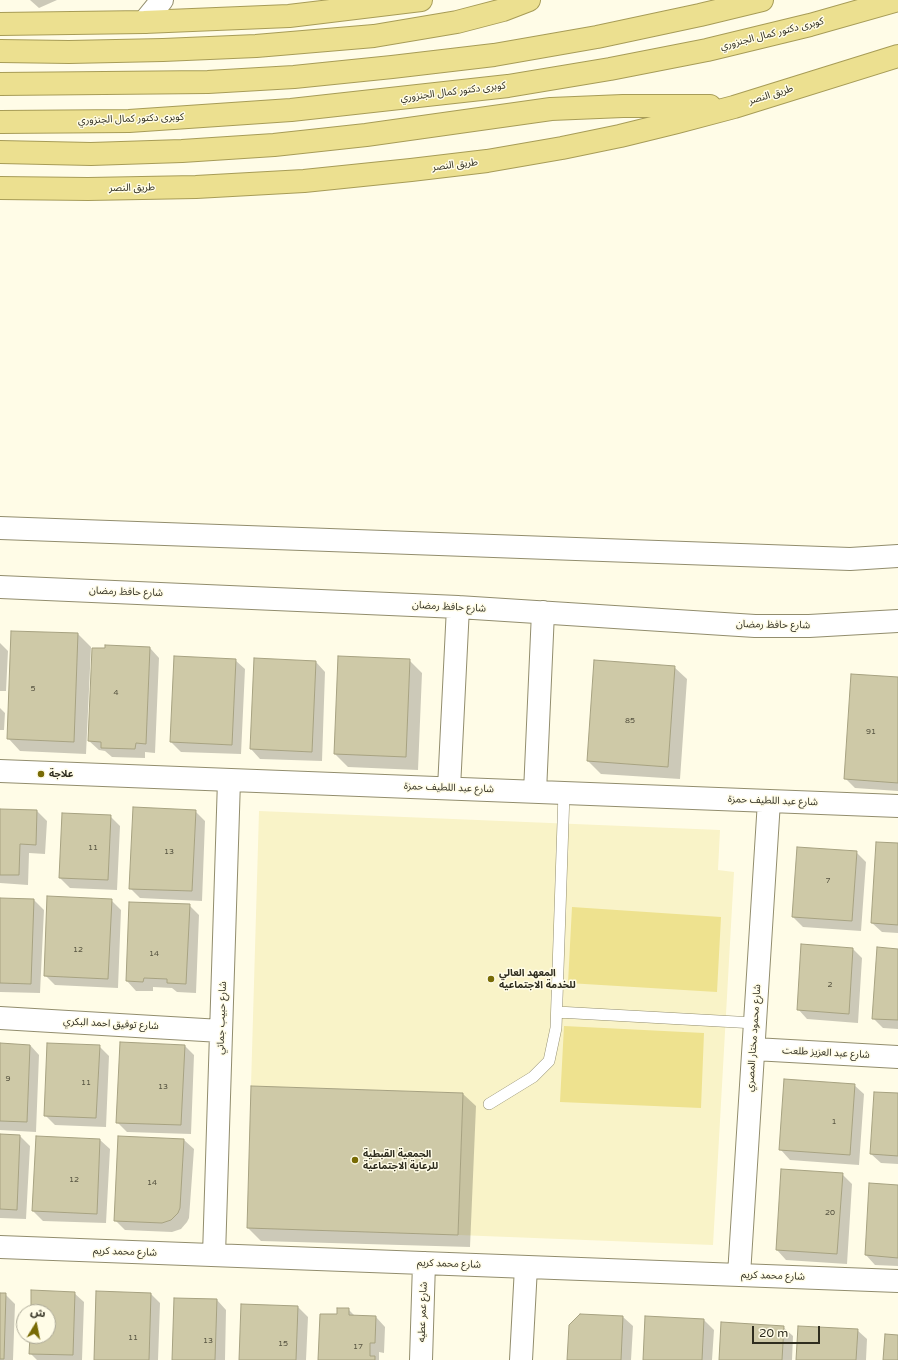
<!DOCTYPE html>
<meta charset="utf-8">
<style>
body{margin:0}
#map{position:relative;width:898px;height:1360px;overflow:hidden;background:#fffce7;font-family:"Varela Round","Noto Sans Arabic",sans-serif}
canvas{display:block}
.north{position:absolute;left:16px;top:1304px;width:40px;height:40px;box-sizing:border-box;background:#fffce7;border:1px solid #aca997;border-radius:50%;rotate:10deg;font-size:11px;font-weight:700;line-height:16px;text-align:center;color:#2f2d1f}
.north::after{content:'';display:block;margin:auto;width:14px;height:18px;background:#786b05;clip-path:polygon(50% 0,100% 100%,50% 72%,0 100%)}
.scale{position:absolute;left:752px;top:1326px;width:68px;height:18px;box-sizing:border-box;border:2px solid #2f2d1f;border-top:0;padding-left:5px;font-size:12px;line-height:14px;white-space:nowrap;color:#2f2d1f;-webkit-text-stroke:3px #fffce7;paint-order:stroke}
</style>
<div id="map">
<canvas width="898" height="1360"></canvas>
<div class="north">ش</div>
<div class="scale">20 m</div>
</div>
<script>
const g = document.querySelector('canvas').getContext('2d');
g.lineJoin = 'round';
function paint(path, color) { g.fillStyle = color; g.fill(path, 'evenodd'); }
const shape = rows => new Path2D(rows.map(r => 'M' + r).join(''));
function strokePath(path, color, width, dash) { g.strokeStyle = color; g.lineWidth = width; g.lineCap = dash ? 'butt' : 'round'; g.setLineDash(dash || []); g.stroke(path); }
function label(font, color, halo, rows, align = 'center') {
  g.font = font + ' "Varela Round","Noto Sans Arabic",sans-serif'; g.lineWidth = 3; g.setLineDash([]); g.textBaseline = 'middle'; g.strokeStyle = halo; g.fillStyle = color; for (const [text, x, y, turn = 0] of rows) {
    g.save(); g.translate(x, y); g.rotate((+turn || 0) * Math.PI / 180); g.textAlign = isNaN(turn) ? turn : align; if (halo) g.strokeText(text, 0, 0); g.fillText(text, 0, 0); g.restore();
  }
}
paint(shape([
 [259,811,720,830,718,870,734,872,713,1245,458,1235,463,1093,251,1086]
]), '#f9f3c8');
paint(shape([
 [572,907,721,917,717,992,568,983],
 [564,1026,704,1033,701,1108,560,1102]
]), '#eee28f');
paint(shape([
 [30,0,57,0,39,8],
 [12,632,78,634,91,647,86,754,20,751,8,738],
 [0,643,8,651,6,691,0,691],
 [150,648,159,658,155,753,145,752,145,758,112,757,105,751,99,750,89,741],
 [235,660,245,669,241,754,181,752,171,742],
 [409,660,422,673,418,770,348,767,335,754],
 [316,662,325,672,322,761,260,759,251,749],
 [674,667,687,679,680,779,601,774,588,761],
 [898,678,898,791,855,788,845,778],
 [0,708,5,713,4,730,0,730],
 [0,810,37,811,47,821,45,854,29,853,28,885,0,883],
 [195,811,205,821,202,901,140,898,130,888],
 [110,816,120,826,117,890,70,888,60,878],
 [898,844,898,933,882,932,872,923],
 [856,852,866,862,861,931,803,927,793,917],
 [0,899,34,900,44,910,40,993,0,992],
 [111,900,121,910,118,988,55,985,45,975],
 [189,905,199,915,196,993,177,992,172,988,153,987,153,991,136,991,127,981],
 [853,949,862,958,858,1023,807,1019,798,1009],
 [898,950,898,1029,883,1028,873,1018],
 [0,1044,30,1045,39,1055,36,1132,0,1130],
 [99,1046,109,1056,106,1127,55,1125,45,1115],
 [185,1046,194,1055,191,1134,127,1132,117,1122],
 [854,1085,864,1094,859,1165,790,1160,781,1150],
 [463,1094,476,1106,470,1247,261,1241,248,1228],
 [898,1094,898,1164,881,1163,871,1154],
 [0,1135,20,1136,30,1146,26,1219,0,1218],
 [37,1137,100,1140,110,1149,106,1223,43,1221,33,1211],
 [119,1137,184,1140,194,1149,189,1218,187,1222,181,1229,172,1232,125,1230,115,1220],
 [842,1174,852,1184,847,1264,786,1260,777,1250],
 [898,1186,898,1266,875,1265,866,1255],
 [74,1293,84,1302,82,1360,37,1360,30,1353,31,1336,48,1336,48,1312,32,1312],
 [0,1294,5,1294,15,1304,13,1360,0,1360],
 [151,1294,160,1303,158,1360,95,1360],
 [217,1300,226,1310,225,1360,173,1360],
 [298,1307,308,1317,306,1360,240,1360],
 [348,1309,355,1316,376,1317,385,1327,384,1353,379,1352,379,1360,319,1360,338,1315],
 [623,1317,633,1326,631,1360,568,1360],
 [704,1320,714,1330,712,1360,644,1360],
 [783,1327,793,1336,792,1360,720,1360],
 [857,1330,867,1339,866,1360,797,1360]
]), '#0003');
const building = shape([
 [11,631,78,633,74,742,7,739,11,631],
 [105,645,150,647,146,744,136,743,135,749,101,748,101,742,88,741,92,648,105,648,105,645],
 [174,656,236,659,232,745,170,742,174,656],
 [338,656,410,659,406,757,334,754,338,656],
 [254,658,316,661,312,752,250,749,254,658],
 [594,660,675,666,668,767,587,761,594,660],
 [851,674,898,677,898,783,844,779,851,674],
 [133,807,196,810,192,891,129,889,133,807],
 [0,809,37,810,36,845,20,844,19,875,0,875,0,809],
 [62,813,111,815,108,880,59,878,62,813],
 [876,842,898,843,898,925,871,923,876,842],
 [797,847,857,851,852,921,792,917,797,847],
 [47,896,112,899,108,979,44,976,47,896],
 [0,898,34,899,31,984,0,983,0,898],
 [129,902,190,904,186,984,167,983,167,979,144,978,143,982,126,981,129,902],
 [801,944,853,948,849,1014,797,1010,801,944],
 [877,947,898,949,898,1020,872,1019,877,947],
 [120,1042,185,1045,181,1125,116,1123,120,1042],
 [0,1043,30,1045,27,1122,0,1121,0,1043],
 [47,1043,100,1045,96,1118,44,1116,47,1043],
 [784,1079,855,1084,850,1155,779,1150,784,1079],
 [251,1086,463,1093,458,1235,247,1228,251,1086],
 [874,1092,898,1093,898,1156,870,1154,874,1092],
 [0,1134,20,1135,17,1210,0,1209,0,1134],
 [36,1136,100,1139,97,1214,32,1211,36,1136],
 [118,1136,184,1139,180,1208,178,1213,171,1220,162,1223,114,1221,118,1136],
 [781,1169,843,1173,837,1254,776,1250,781,1169],
 [869,1183,898,1185,898,1258,865,1255,869,1183],
 [31,1290,75,1292,73,1355,29,1354,30,1336,48,1336,48,1312,31,1312,31,1290],
 [96,1291,151,1293,149,1360,94,1360,96,1291],
 [0,1293,6,1293,4,1359,0,1359,0,1293],
 [174,1298,217,1299,215,1360,172,1360,174,1298],
 [241,1304,298,1306,296,1360,239,1360,241,1304],
 [337,1308,349,1308,349,1315,376,1316,375,1343,370,1343,370,1356,375,1356,375,1360,318,1360,320,1314,337,1314,337,1308],
 [580,1314,623,1316,621,1360,567,1360,569,1325,580,1314],
 [645,1316,704,1319,702,1360,643,1360,645,1316],
 [721,1322,784,1326,782,1360,719,1360,721,1322],
 [798,1326,858,1329,856,1360,796,1360,798,1326],
 [885,1334,898,1335,898,1360,883,1360,885,1334]
]);
paint(building, '#cec9a7');
strokePath(building, '#a7a281', 1);
const service = shape([
 [557,1012,755,1023],
 [489,1104,533,1077,549,1061,556,1028,564,793]
]);
const minor = shape([
 [0,528,850,559,898,556],
 [0,587,458,607,755,626,809,626,898,621],
 [0,771,898,806],
 [449,788,458,607],
 [535,792,543,612],
 [0,1018,221,1031],
 [754,1049,898,1057],
 [0,1247,898,1281],
 [214,1255,229,780],
 [739,1275,769,801],
 [421,1360,424,1263],
 [521,1360,526,1267]
]);
const tertiary = shape([
 [144,22,162,0]
]);
const trunk = shape([
 [0,24,144,22,289,16,421,0],
 [0,51,69,52,163,50,256,46,374,36,457,22,503,10,529,0],
 [0,84,208,82,294,77,392,67,494,55,597,37,700,15,762,0],
 [0,122,129,121,291,110,508,86,610,69,707,50,810,25,898,0],
 [0,152,91,154,182,151,274,145,366,135,551,109,623,106,710,106],
 [0,188,88,189,196,187,304,181,411,170,487,161,562,148,620,136,677,122,734,107,898,56]
]);
strokePath(service, '#928d6d', 12);
strokePath(minor, '#928d6d', 24);
strokePath(tertiary, '#928d6d', 24);
strokePath(trunk, '#a79c57', 24);
strokePath(service, '#fff', 11);
strokePath(minor, '#fff', 22);
strokePath(tertiary, '#fff', 22);
strokePath(trunk, '#ece090', 22);
for (const [x, y, r, color] of [
 [41,774,4,"#786b05"],
 [491,979,4,"#786b05"],
 [355,1160,4,"#786b05"]
]) { const dot = new Path2D(); dot.arc(x, y, r, 0, 2 * Math.PI); g.fillStyle = color; g.fill(dot); strokePath(dot, '#fffce7', 1.5); }
label('8px', '#575441', null, [
 ["5",33,689],
 ["4",116,693],
 ["85",630,721],
 ["91",871,732],
 ["11",93,848],
 ["13",169,852],
 ["7",828,881],
 ["12",78,950],
 ["14",154,954],
 ["2",830,985],
 ["9",8,1079],
 ["11",86,1083],
 ["13",163,1087],
 ["1",834,1122],
 ["12",74,1180],
 ["14",152,1183],
 ["20",830,1213],
 ["11",133,1338],
 ["13",208,1341],
 ["15",283,1344],
 ["17",358,1347]
]);
label('10px', '#2f2d1f', '#fffce7', [
 ["كوبرى دكتور كمال الجنزوري",772,34,-14],
 ["كوبرى دكتور كمال الجنزوري",453,92,-7],
 ["طريق النصر",771,95,-17],
 ["كوبرى دكتور كمال الجنزوري",131,119,-2],
 ["طريق النصر",455,165,-7],
 ["طريق النصر",132,188,-1],
 ["شارع حافظ رمضان",126,592,2],
 ["شارع حافظ رمضان",449,607,3],
 ["شارع حافظ رمضان",773,625,1],
 ["شارع عبد اللطيف حمزة",449,788,2],
 ["شارع عبد اللطيف حمزة",773,801,2],
 ["شارع حبيب جماتي",222,1018,-88],
 ["شارع توفيق احمد البكري",111,1024,3],
 ["شارع محمود مختار المصري",754,1038,-86],
 ["شارع عبد العزيز طلعت",826,1053,3],
 ["شارع محمد كريم",125,1252,2],
 ["شارع محمد كريم",449,1264,2],
 ["شارع محمد كريم",773,1276,2],
 ["شارع عمر عطيه",423,1312,-88]
]);
label('bold 10px', '#2f2d1f', '#fffce7', [
 ["علاجة",49,774],
 ["المعهد العالي",499,973],
 ["للخدمة الاجتماعيه",499,985],
 ["الجمعية القبطية",363,1154],
 ["للرعاية الاجتماعية",363,1166]
], 'left');
</script>
